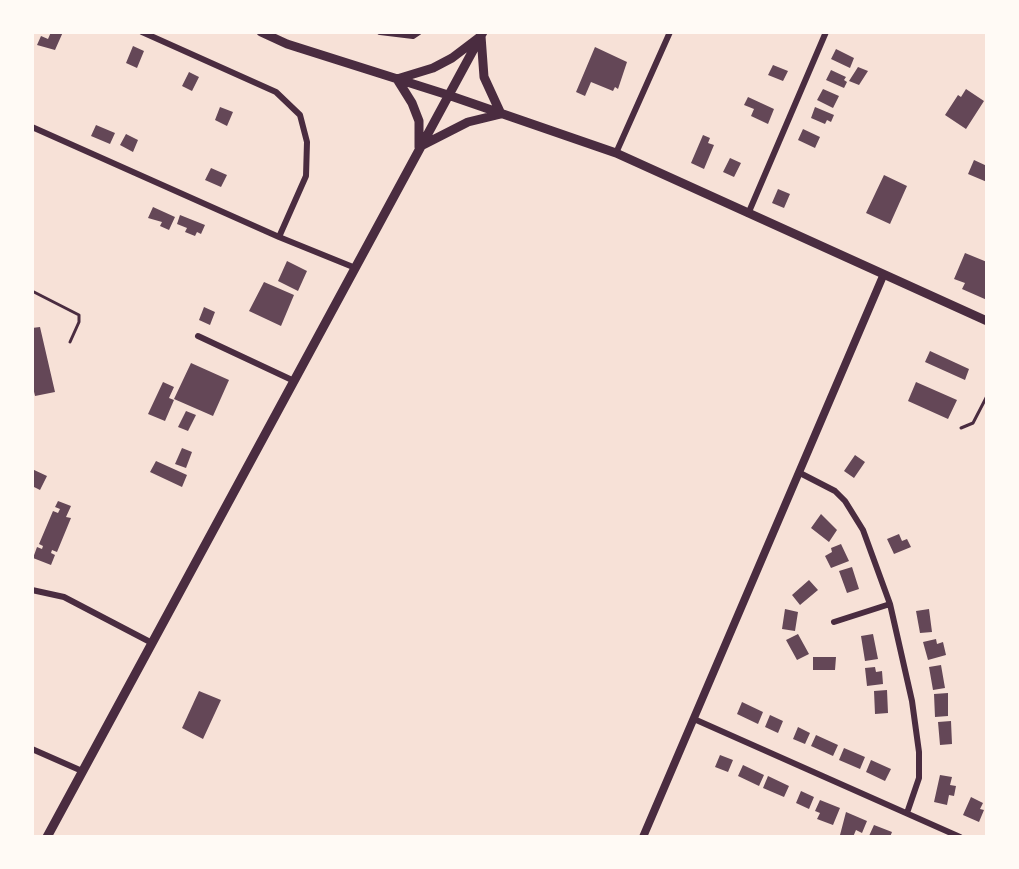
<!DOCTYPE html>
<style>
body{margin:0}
#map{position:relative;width:1019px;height:869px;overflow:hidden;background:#f7e1d7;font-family:Manrope,sans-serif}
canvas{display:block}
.frame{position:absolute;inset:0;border:34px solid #fffaf5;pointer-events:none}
</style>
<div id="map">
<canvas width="1019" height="869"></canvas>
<div class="frame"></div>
</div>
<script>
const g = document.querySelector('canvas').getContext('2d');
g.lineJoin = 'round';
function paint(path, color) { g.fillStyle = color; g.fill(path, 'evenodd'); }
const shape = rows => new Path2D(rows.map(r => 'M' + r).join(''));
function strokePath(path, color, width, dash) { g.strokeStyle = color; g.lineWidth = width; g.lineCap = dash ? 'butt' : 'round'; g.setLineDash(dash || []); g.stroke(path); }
paint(shape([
 [51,32,63,32,55,50,37,45,41,36,48,39],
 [133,46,144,51,137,68,126,63],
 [595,47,627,62,618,89,615,87,613,91,591,82,585,96,576,92],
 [836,49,854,58,850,68,831,59],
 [773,65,788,71,783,81,768,75],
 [858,67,868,71,859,85,849,81],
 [831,70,846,77,844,80,847,82,844,88,826,80],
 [189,72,199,77,192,91,182,86],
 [823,89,839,96,833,108,817,100],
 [966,89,984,101,966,129,945,115,958,95,961,97],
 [748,97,774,109,768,124,751,116,754,109,744,105],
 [220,107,233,112,227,126,215,120],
 [815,107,834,115,831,122,827,120,825,124,811,118],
 [96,125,115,133,110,144,91,136],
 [803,129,820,137,815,148,798,140],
 [126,134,138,140,133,152,120,145],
 [703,135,710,138,708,143,714,145,704,169,691,163],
 [730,158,741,163,734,177,723,172],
 [974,160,987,166,987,182,968,174],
 [211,168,227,175,221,187,205,180],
 [884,175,907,186,890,224,866,213],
 [778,189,790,194,784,208,772,203],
 [153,207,175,217,169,230,160,226,162,222,148,218],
 [180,215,205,225,201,234,197,232,195,236,185,232,187,228,177,224],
 [965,253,987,262,987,300,962,289,965,283,954,279],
 [287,261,307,271,298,291,278,281],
 [264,282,294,295,281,326,249,311],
 [204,307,215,312,210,325,199,320],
 [40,327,55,392,35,396,32,383,32,328],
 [930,351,969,369,965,380,925,362],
 [191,363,229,380,213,416,174,399],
 [163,382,174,387,169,398,174,400,165,421,148,414],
 [916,382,957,400,948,419,908,401],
 [186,411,196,415,188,431,178,427],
 [182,448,192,452,186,468,175,464],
 [855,455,865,462,854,478,844,471],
 [156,461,187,475,182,487,150,472],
 [32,469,47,476,40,490,32,486],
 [58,501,71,506,66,517,71,518,57,552,52,550,51,553,55,555,51,565,33,558,37,547,42,549,43,546,39,544,53,511,58,513,60,509,55,507],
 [821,514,837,530,829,542,811,528],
 [899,534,902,541,907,539,911,547,894,554,887,539],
 [841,544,849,561,831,568,825,556,832,552,831,548],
 [852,567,859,589,847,593,839,571],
 [809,580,818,590,800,605,792,595],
 [785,609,798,612,795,631,782,629],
 [929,609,932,632,920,633,916,611],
 [798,634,809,654,797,660,786,640],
 [873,634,878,659,865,661,861,636],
 [936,639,937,644,943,642,946,655,928,660,923,642],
 [813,657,836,657,835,670,813,670],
 [941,665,945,688,933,690,929,667],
 [875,667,876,672,882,671,883,684,867,686,865,668],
 [887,690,888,713,875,714,874,691],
 [199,691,221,700,203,739,182,728],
 [948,693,948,716,935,717,934,694],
 [742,702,763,712,758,724,737,714],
 [770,715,783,721,778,733,765,727],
 [951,721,952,744,940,745,938,722],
 [798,727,810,733,805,744,793,739],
 [816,735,838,745,833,756,811,746],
 [844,748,865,757,860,769,839,760],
 [720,755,733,760,728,772,715,767],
 [871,760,891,769,885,781,866,772],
 [743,765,764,775,759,786,738,776],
 [940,775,952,777,950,785,956,786,954,796,949,795,947,805,934,802],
 [768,776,789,786,784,797,763,788],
 [801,791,814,797,809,809,796,803],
 [971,797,983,803,980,809,984,810,979,822,963,815],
 [820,800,840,808,833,825,817,819,820,813,815,811],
 [846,812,867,821,862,833,856,830,853,837,840,835],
 [874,825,892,832,890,837,869,836]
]), '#644757');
strokePath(shape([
 [32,291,79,315,79,322,70,342],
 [961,428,973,423,987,396]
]), '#4a2c40', 3);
strokePath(shape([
 [142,32,276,92,300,115,307,142,306,176,279,237],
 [380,32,413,36,419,32],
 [32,127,279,237,353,267],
 [616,153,670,32],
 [748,214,826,32],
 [198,336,292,380],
 [800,473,835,491,845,501,863,530,890,604,912,701,919,752,919,778,907,813],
 [32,590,64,597,152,643],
 [834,622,890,604],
 [694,719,960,837],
 [32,749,82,771]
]), '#4a2c40', 6);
strokePath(shape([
 [643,837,883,276]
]), '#4a2c40', 8);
strokePath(shape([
 [261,32,287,44,448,95,616,153,987,321],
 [481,36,484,77,501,114,468,122,419,147,419,121,412,103,397,79,433,68,452,58,481,36],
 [47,837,483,32]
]), '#4a2c40', 9);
</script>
